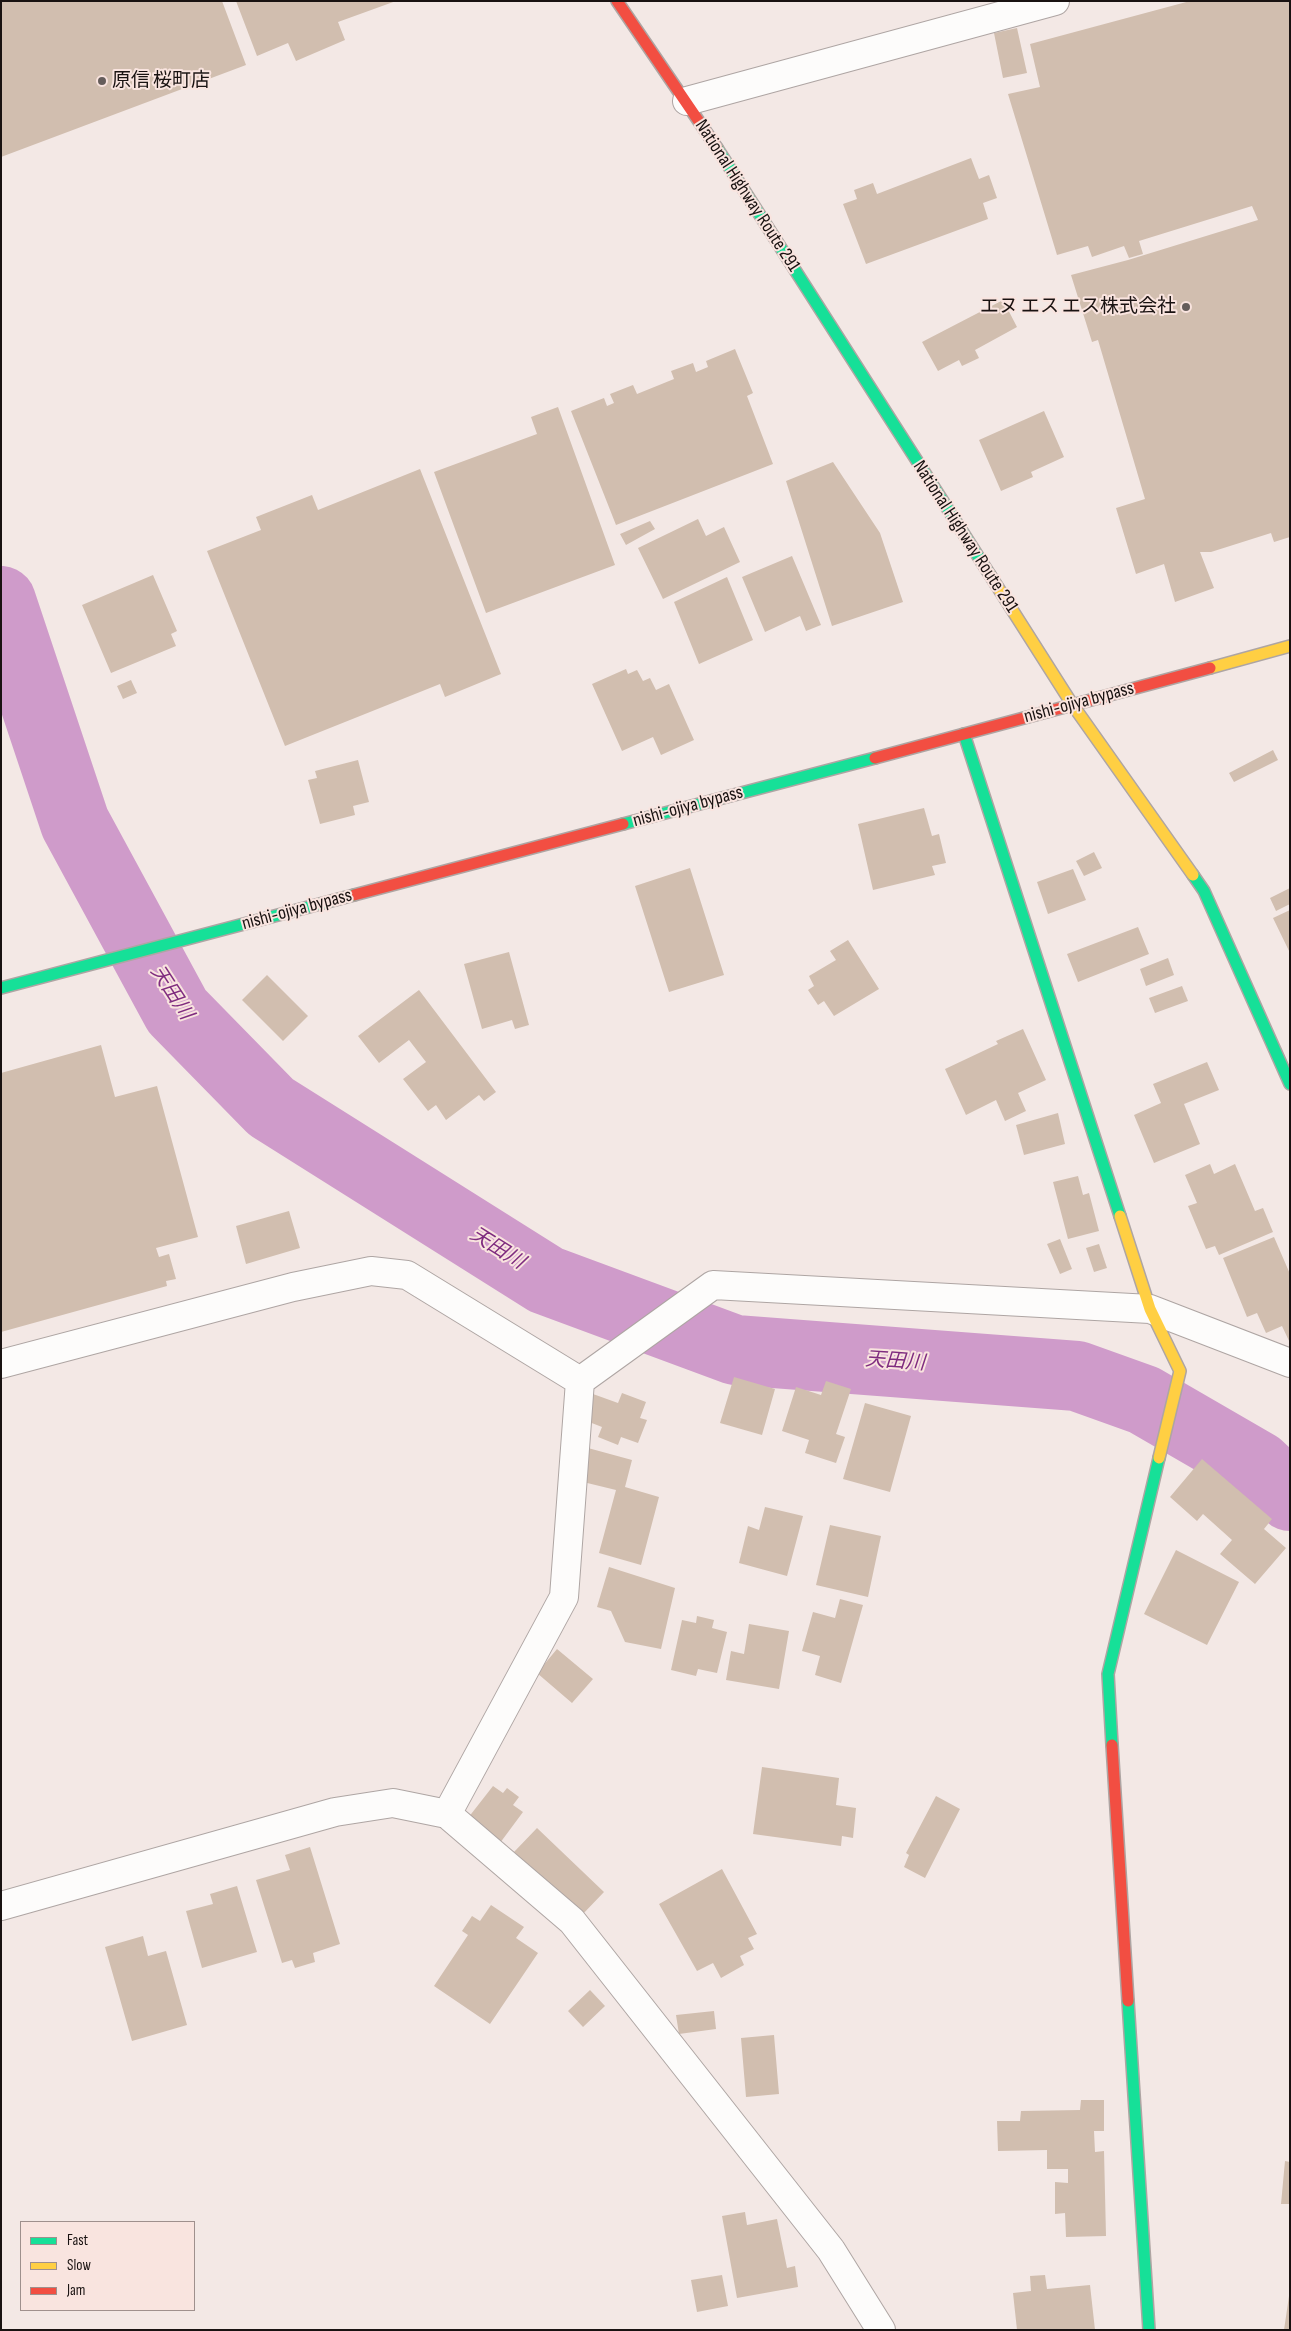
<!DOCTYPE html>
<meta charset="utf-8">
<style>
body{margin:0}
#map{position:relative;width:1291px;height:2331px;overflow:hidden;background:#f3e8e5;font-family:"Sofia Sans Condensed",sans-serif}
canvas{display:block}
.frame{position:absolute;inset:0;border:2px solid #191211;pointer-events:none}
.legend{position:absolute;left:20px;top:2221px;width:175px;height:90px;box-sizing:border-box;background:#f9e4df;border:1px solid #9f908d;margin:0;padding:6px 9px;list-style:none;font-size:15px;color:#191211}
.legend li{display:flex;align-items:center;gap:10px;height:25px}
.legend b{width:25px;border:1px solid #9f908d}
</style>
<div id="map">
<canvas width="1291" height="2331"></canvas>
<div class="frame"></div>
<ul class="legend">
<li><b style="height:6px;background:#16e098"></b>Fast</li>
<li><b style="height:6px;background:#ffcf43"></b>Slow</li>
<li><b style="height:6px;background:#f24e42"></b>Jam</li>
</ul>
</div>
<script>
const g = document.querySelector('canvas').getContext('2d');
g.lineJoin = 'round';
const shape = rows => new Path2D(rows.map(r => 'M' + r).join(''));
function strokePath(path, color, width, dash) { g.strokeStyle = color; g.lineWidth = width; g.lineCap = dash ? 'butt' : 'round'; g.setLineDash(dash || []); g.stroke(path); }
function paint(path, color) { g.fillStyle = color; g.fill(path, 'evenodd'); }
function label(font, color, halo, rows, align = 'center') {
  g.font = font + ' "Sofia Sans Condensed","Noto Sans JP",sans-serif'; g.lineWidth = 4; g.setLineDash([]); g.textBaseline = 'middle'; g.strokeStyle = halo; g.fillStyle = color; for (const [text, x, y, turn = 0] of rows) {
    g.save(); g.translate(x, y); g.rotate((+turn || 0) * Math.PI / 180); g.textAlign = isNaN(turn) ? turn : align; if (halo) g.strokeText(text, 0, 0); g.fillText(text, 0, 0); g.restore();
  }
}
strokePath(shape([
 [1,601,75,823,177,1011,271,1107,546,1280,735,1350,1077,1376,1144,1400,1258,1466,1290,1496]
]), '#cf9bca', 70);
paint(shape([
 [1,1,222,1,246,65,1,157],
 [236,1,396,1,338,22,345,40,296,61,288,43,257,56],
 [1190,1,1290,1,1290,537,1274,542,1271,533,1211,552,1200,552,1214,588,1175,602,1164,564,1136,574,1116,508,1145,499,1098,340,1092,342,1071,275,1128,260,1258,220,1252,206,1139,241,1143,254,1129,258,1124,246,1092,257,1088,246,1057,255,1008,94,1040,87,1030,44],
 [1017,28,1027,73,1003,78,994,33],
 [971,158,979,179,989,175,997,198,983,203,988,219,866,264,843,204,857,199,854,190,873,183,877,194],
 [1003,300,1017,327,975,350,979,358,962,366,959,360,938,371,922,342],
 [735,349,753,393,747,396,773,464,616,525,571,411,604,398,607,406,614,403,610,394,633,385,637,394,674,379,671,371,693,363,696,372,708,367,706,361],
 [558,407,615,565,486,613,434,472,537,434,531,417],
 [1044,411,1064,457,1031,472,1033,477,1001,491,979,440],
 [833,462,880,533,903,602,832,626,786,481],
 [420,469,501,674,445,697,440,684,285,746,207,551,261,530,256,517,312,495,318,510],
 [698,519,706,536,724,527,740,562,663,599,638,548],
 [650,521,655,529,626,545,620,534],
 [792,556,821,625,806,631,800,616,765,632,742,577],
 [153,575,177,631,171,634,176,646,111,673,82,605],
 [727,577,753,640,699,664,674,602],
 [626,669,628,674,637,670,643,681,650,678,656,690,669,684,694,740,661,755,653,737,622,751,592,684],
 [131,680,137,693,123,699,117,686],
 [1273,750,1278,760,1234,782,1229,773],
 [358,760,369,802,353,806,355,815,320,824,308,780,317,778,315,771],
 [924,808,932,836,939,834,946,863,932,866,935,875,873,890,858,824],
 [1094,852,1102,868,1084,876,1076,861],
 [690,868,724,975,669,992,635,886],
 [1073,869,1086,900,1048,914,1037,882],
 [1290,888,1290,904,1276,911,1270,898],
 [1290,910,1290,953,1273,918],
 [1138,927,1149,954,1078,982,1067,954],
 [848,940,879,989,834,1016,824,1001,818,1005,808,990,814,986,809,976,836,960,830,951],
 [509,952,529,1025,515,1029,512,1020,482,1029,464,964],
 [1168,958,1174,975,1146,986,1140,969],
 [267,975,308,1016,283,1041,242,1000],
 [1182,986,1188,1001,1155,1013,1149,998],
 [419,990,496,1092,484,1101,479,1095,446,1120,436,1105,428,1111,403,1079,426,1062,409,1040,379,1063,358,1036],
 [1023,1029,1046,1080,1018,1093,1026,1111,1005,1121,996,1100,966,1115,945,1069,998,1044,996,1041],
 [101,1045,115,1097,157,1086,198,1237,156,1248,159,1257,169,1254,176,1279,166,1281,167,1286,1,1332,1,1073],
 [1207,1062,1219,1090,1184,1104,1200,1144,1154,1163,1134,1115,1161,1103,1153,1084],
 [1058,1113,1065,1144,1024,1155,1016,1125],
 [1210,1164,1214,1174,1235,1164,1255,1211,1263,1208,1273,1232,1219,1255,1215,1246,1206,1249,1188,1206,1197,1203,1185,1175],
 [1078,1176,1083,1195,1089,1193,1099,1231,1068,1239,1053,1182],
 [289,1211,300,1248,246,1264,236,1226],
 [1274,1237,1290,1274,1290,1343,1282,1326,1266,1333,1257,1313,1247,1317,1223,1258],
 [1060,1239,1072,1269,1060,1274,1047,1244],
 [1099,1244,1107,1268,1094,1272,1086,1248],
 [734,1377,775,1389,762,1435,720,1423],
 [826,1381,851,1389,836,1434,845,1437,836,1463,805,1453,809,1440,782,1431,796,1387,821,1395],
 [622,1393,646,1402,640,1418,647,1420,638,1443,621,1437,618,1445,598,1437,602,1427,584,1420,593,1394,618,1403],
 [865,1403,911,1416,890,1492,843,1479],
 [588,1448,632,1460,625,1487,659,1497,641,1565,599,1553,616,1490,579,1481],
 [1202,1459,1272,1519,1264,1529,1286,1548,1255,1584,1220,1554,1232,1540,1203,1514,1197,1521,1170,1497],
 [765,1507,803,1516,787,1576,739,1563,748,1526,759,1530],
 [830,1525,881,1536,868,1597,816,1585],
 [1176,1550,1239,1582,1207,1645,1144,1614],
 [609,1567,675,1588,661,1649,625,1642,611,1611,597,1607],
 [840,1599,863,1605,841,1683,815,1675,820,1656,802,1651,813,1612,835,1618],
 [697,1616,714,1620,712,1628,727,1632,717,1673,698,1669,696,1676,671,1670,682,1620,696,1623],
 [749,1624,789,1631,779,1689,726,1680,731,1651,744,1654],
 [557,1649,593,1679,572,1703,537,1673],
 [762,1767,839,1778,836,1805,856,1808,853,1838,842,1836,841,1846,753,1834],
 [493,1786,503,1793,507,1788,519,1797,513,1805,523,1812,500,1843,468,1818],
 [936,1796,960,1809,925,1878,904,1867,909,1855,906,1853],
 [537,1828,604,1892,581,1916,514,1852],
 [310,1847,340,1944,313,1953,315,1962,295,1968,292,1960,282,1963,256,1880,290,1870,285,1855],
 [722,1869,757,1934,748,1938,754,1949,740,1956,744,1965,721,1978,713,1963,697,1971,659,1904],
 [237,1886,257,1952,202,1968,186,1911,213,1904,210,1894],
 [491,1905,524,1927,516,1938,538,1953,490,2024,434,1986,468,1935,462,1931,472,1916,480,1921],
 [143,1936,148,1956,166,1951,187,2025,132,2041,105,1947],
 [590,1990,605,2006,583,2027,568,2011],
 [714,2011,716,2029,679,2034,676,2015],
 [774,2035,779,2094,746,2097,741,2038],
 [1081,2100,1104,2100,1104,2131,1094,2131,1095,2152,1104,2151,1106,2236,1066,2237,1065,2213,1055,2214,1055,2182,1068,2183,1068,2169,1047,2169,1047,2150,998,2151,997,2121,1020,2121,1021,2111,1080,2110],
 [1285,2161,1290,2162,1290,2204,1281,2204],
 [745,2212,747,2225,777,2219,787,2268,795,2266,798,2287,737,2298,722,2216],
 [722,2275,728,2306,697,2312,691,2280],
 [1045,2275,1047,2289,1090,2285,1095,2330,1017,2330,1013,2293,1031,2291,1030,2276],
 [1289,2296,1290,2330,1284,2330]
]), '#d1beaf');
const street = shape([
 [687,101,1055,1],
 [1,1364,293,1287,371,1271,407,1275,580,1381],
 [447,1814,564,1597,580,1381,713,1285,1150,1309,1290,1363],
 [1,1906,335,1812,393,1803,447,1814,572,1921,831,2250,881,2330]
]);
const fast = shape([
 [717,148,990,575],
 [964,734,1120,1216],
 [623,824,875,758],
 [1193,875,1204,891,1290,1084],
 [1,988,354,895],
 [1112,1745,1108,1674,1159,1458],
 [1128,2001,1149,2330]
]);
const slow = shape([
 [990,575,1072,704,1193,875],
 [1210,668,1290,646],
 [1120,1216,1150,1309,1180,1371,1159,1458]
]);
const jam = shape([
 [617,1,717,148],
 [875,758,1210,668],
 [354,895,623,824],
 [1112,1745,1128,2001]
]);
strokePath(street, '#aea5a3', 30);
strokePath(fast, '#aea5a3', 14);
strokePath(slow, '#aea5a3', 14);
strokePath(jam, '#aea5a3', 14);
strokePath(street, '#fdfcfb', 28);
strokePath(fast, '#16e098', 11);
strokePath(slow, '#ffcf43', 11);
strokePath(jam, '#f24e42', 11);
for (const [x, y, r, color] of [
 [102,81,5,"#655d5b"],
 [1186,307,5,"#655d5b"]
]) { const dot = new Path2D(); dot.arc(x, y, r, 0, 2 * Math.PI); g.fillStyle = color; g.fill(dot); strokePath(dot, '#f9e4df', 2); }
label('19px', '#191211', '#f9e4df', [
 ["原信 桜町店",112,81],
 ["エヌ エス エス株式会社",1176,307,"right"]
], 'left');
label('19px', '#191211', '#f9e4df', [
 ["National Highway Route 291",747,196,57],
 ["National Highway Route 291",965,537,57],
 ["nishi-ojiya bypass",1079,703,-15],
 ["nishi-ojiya bypass",688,807,-15],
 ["nishi-ojiya bypass",297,910,-15]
]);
label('italic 20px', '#7f2c7f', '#f9e4df', [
 ["天田川",171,993,57],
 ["天田川",497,1249,32],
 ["天田川",895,1362,4]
]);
</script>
